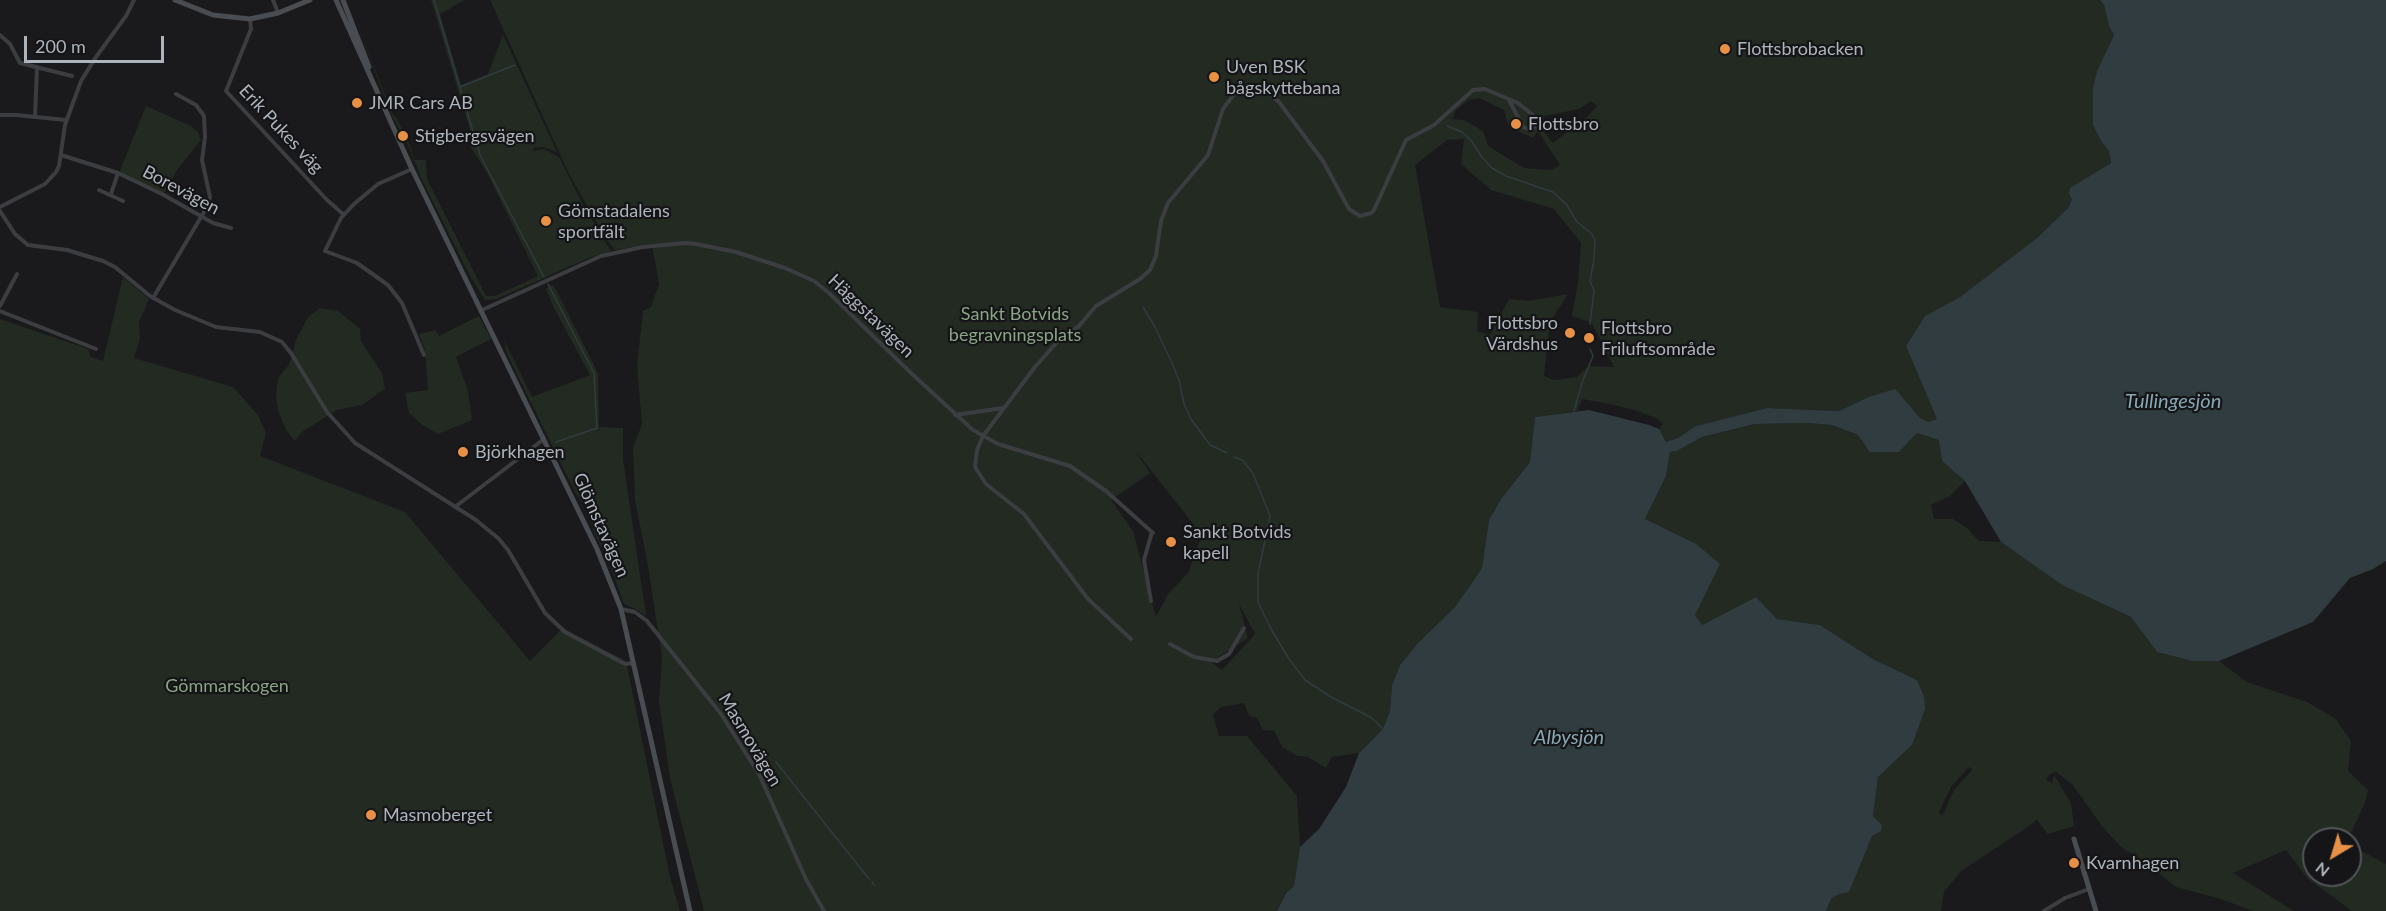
<!DOCTYPE html>
<meta charset="utf-8">
<style>
body{margin:0}
#map{position:relative;width:2386px;height:911px;overflow:hidden;background:#1a1a1c;font-family:Lato,sans-serif}
canvas{display:block}
.north{position:absolute;left:2302px;top:827px;width:60px;height:60px;box-sizing:border-box;background:#151517;border:2px solid #525559;border-radius:50%;rotate:218deg;font-size:16px;font-weight:700;line-height:24px;text-align:center;color:#adb4bb}
.north::after{content:'';display:block;margin:auto;width:21px;height:27px;background:#e89146;clip-path:polygon(50% 0,100% 100%,50% 72%,0 100%)}
.scale{position:absolute;left:24px;top:36px;width:140px;height:27px;box-sizing:border-box;border:3px solid #adb4bb;border-top:0;padding-left:8px;font-size:18px;line-height:21px;white-space:nowrap;color:#adb4bb;-webkit-text-stroke:4px #151517;paint-order:stroke}
</style>
<div id="map">
<canvas width="2386" height="911"></canvas>
<div class="north">N</div>
<div class="scale">200 m</div>
</div>
<script>
const g = document.querySelector('canvas').getContext('2d');
g.lineJoin = 'round';
function paint(path, color) { g.fillStyle = color; g.fill(path, 'evenodd'); }
const shape = rows => new Path2D(rows.map(r => 'M' + r).join(''));
function strokePath(path, color, width, dash) { g.strokeStyle = color; g.lineWidth = width; g.lineCap = dash ? 'butt' : 'round'; g.setLineDash(dash || []); g.stroke(path); }
function label(font, color, halo, rows, align = 'center') {
  g.font = font + ' Lato,sans-serif'; g.lineWidth = 4.5; g.setLineDash([]); g.textBaseline = 'middle'; g.strokeStyle = halo; g.fillStyle = color; for (const [text, x, y, turn = 0] of rows) {
    g.save(); g.translate(x, y); g.rotate((+turn || 0) * Math.PI / 180); g.textAlign = isNaN(turn) ? turn : align; if (halo) g.strokeText(text, 0, 0); g.fillText(text, 0, 0); g.restore();
  }
}
paint(shape([
 [348,0,392,113,397,119,408,141,415,160,426,160,427,179,486,296,495,296,538,276,487,173,470,146,470,130,431,0,465,0,440,14,461,85,488,74,503,35,557,152,543,147,534,148,533,151,544,149,559,157,582,203,611,251,591,257,496,299,485,300,470,276,423,182,408,145,393,118,386,101],
 [490,0,2100,0,2104,5,2109,26,2114,35,2097,71,2103,144,2109,151,2111,163,2093,174,2072,199,2068,208,2037,238,1960,297,1925,316,1906,346,1938,419,1928,422,1866,398,1839,411,1766,408,1696,426,1678,438,1666,442,1659,429,1663,424,1658,419,1638,411,1610,404,1582,399,1577,411,1535,417,1530,462,1501,499,1489,520,1482,568,1455,607,1418,643,1400,665,1392,685,1390,711,1383,729,1359,753,1332,757,1326,768,1308,757,1298,756,1283,748,1274,731,1263,730,1257,718,1249,716,1244,703,1222,707,1213,714,1219,736,1247,736,1297,796,1300,847,1294,886,1285,893,1277,911,704,911,670,778,659,701,662,657,647,560,635,500,633,448,642,424,637,366,643,311,651,307,659,284,652,244,615,250,607,240,569,174],
 [1479,98,1504,110,1509,127,1533,138,1538,131,1560,165,1551,170,1524,168,1488,146,1483,131,1464,120,1452,119,1456,110,1469,100],
 [1591,101,1597,106,1587,117,1553,143,1544,132,1544,116,1579,109],
 [1464,139,1461,164,1491,190,1554,209,1581,243,1578,282,1572,316,1592,323,1614,367,1588,366,1577,377,1554,380,1544,376,1550,322,1568,294,1529,301,1509,299,1490,335,1477,331,1478,312,1440,307,1415,165,1447,140],
 [1134,449,1202,535,1188,573,1168,594,1156,617,1133,531,1111,500,1150,473],
 [1239,604,1255,634,1222,670,1211,662,1248,638],
 [146,106,191,126,198,132,201,140,177,170,164,193,119,173],
 [123,277,149,299,139,322,140,338,134,358,233,387,258,415,266,433,260,456,405,512,530,661,563,628,626,661,670,877,680,911,0,911,0,319,88,349,91,357,103,361],
 [549,285,553,285,556,290,595,367,598,374,599,427,623,428,623,459,646,616,636,609,624,604,607,557,594,533,587,508,576,494,507,354,504,340,532,397,590,375,554,308,546,289],
 [320,308,338,311,360,329,361,341,382,373,385,389,362,405,337,410,302,432,295,441,286,430,278,410,276,396,278,378,289,365,296,340,308,317],
 [479,316,491,339,456,357,468,391,472,420,438,434,422,425,409,413,405,393,428,390,425,350,419,334,435,330,439,336],
 [1807,423,1832,425,1899,452,1917,433,1940,440,1942,461,1965,481,1950,496,1931,505,1934,519,1953,519,1967,528,1979,541,2001,542,2062,585,2131,617,2157,652,2192,661,2219,661,2247,682,2307,702,2336,719,2351,741,2348,771,2368,790,2365,803,2348,839,2314,839,2314,875,2350,875,2350,845,2386,864,2386,911,2352,911,2307,878,2286,850,2233,873,2294,911,2253,911,2221,899,2176,887,2145,862,2121,847,2101,825,2073,785,2056,772,2050,774,2046,780,2052,783,2054,775,2071,803,2074,826,2048,834,2036,819,2035,822,1961,871,1944,892,1941,911,1826,911,1831,899,1837,895,1843,894,1872,836,1882,825,1873,816,1878,777,1912,745,1920,721,1924,696,1917,680,1873,659,1820,625,1777,619,1756,597,1702,625,1695,616,1664,530,1645,519,1666,476,1670,452,1677,451,1702,437,1755,424],
 [1969,767,1972,770,1954,790,1942,816,1939,812,1951,787]
]), '#222a22');
paint(shape([
 [2100,0,2386,0,2386,561,2373,569,2350,578,2313,622,2219,661,2192,661,2157,652,2131,617,2062,585,2001,542,1965,481,1942,461,1939,440,1917,433,1899,452,1870,452,1858,435,1832,425,1807,423,1755,424,1702,437,1677,451,1670,452,1666,476,1645,519,1696,544,1720,564,1695,615,1702,625,1756,597,1777,619,1820,625,1873,659,1917,680,1924,696,1925,709,1912,745,1878,777,1873,816,1882,825,1881,831,1872,836,1849,892,1837,895,1831,899,1826,911,1277,911,1286,893,1294,886,1300,847,1319,829,1346,787,1359,753,1383,729,1390,711,1392,685,1400,665,1418,643,1455,607,1482,568,1489,520,1501,499,1530,462,1535,417,1589,410,1649,425,1659,429,1666,442,1678,438,1696,426,1767,408,1839,411,1866,398,1895,389,1920,418,1928,422,1937,419,1906,346,1925,316,1960,297,2037,238,2068,208,2072,199,2069,194,2070,188,2111,163,2109,151,2103,144,2093,125,2093,89,2097,71,2114,35,2109,26,2104,5]
]), '#303c40');
strokePath(shape([
 [434,0,480,155,544,277],
 [460,87,515,65],
 [1447,126,1462,132,1471,140,1481,156,1492,168,1506,176,1553,192,1567,205,1577,222,1591,233,1595,240,1594,260,1590,281,1594,291,1590,324],
 [548,284,594,373,597,428,556,442],
 [1143,307,1155,327,1171,361,1179,380,1184,404,1191,419,1210,445,1227,453],
 [1574,411,1582,383,1593,356,1590,349],
 [1234,457,1242,460,1253,473,1270,516,1258,574,1258,602,1271,629,1289,659,1305,680,1331,697,1372,718,1383,729],
 [776,762,869,879],
 [872,882,874,885]
]), '#303c40', 1.5);
strokePath(shape([
 [273,0,278,13],
 [250,19,251,29,226,91,327,200,343,214],
 [0,35,10,44,20,63,72,76],
 [0,115,16,115,66,120],
 [35,117,37,67],
 [61,155,118,173,162,194,213,223,231,228],
 [412,169,378,184,354,204,341,218,325,251,357,263,388,285,402,303,424,355],
 [99,190,123,201],
 [111,194,118,173],
 [0,207,45,184,56,172,59,166,65,125,81,81,96,57,126,16,134,0],
 [0,211,15,234,28,245,67,250,103,261,115,267,150,296,175,310,216,327,260,332,282,342,291,353,327,412,355,443,476,520,498,538,508,550,545,613,565,632,625,664,633,663],
 [153,298,207,207,210,197,202,160,205,137,204,116,196,105,176,94],
 [0,306,17,274],
 [482,310,601,256,643,247,685,243,696,244,736,252,785,268,814,281,829,293,911,373,973,430,998,444,1070,466,1106,491,1153,533],
 [0,311,96,349],
 [955,415,1003,408],
 [455,507,544,439],
 [1151,601,1144,560,1152,532],
 [621,609,635,612,647,621,721,714,759,774,806,879,824,911],
 [1131,639,1088,599,1024,514,986,484,975,467,977,450,983,436,1035,367,1058,341,1079,326,1096,306,1140,279,1150,270,1156,256,1161,221,1168,203,1208,155,1223,109,1238,89,1250,86,1264,89,1279,102,1323,161,1349,209,1360,216,1371,213,1374,210,1406,140,1434,125,1473,90,1485,89,1518,103,1534,116,1537,121,1534,127,1528,129,1523,127,1509,100],
 [1170,644,1194,657,1217,661,1229,654,1244,628],
 [2044,911,2065,898,2089,889]
]), '#3b3d41', 4);
strokePath(shape([
 [175,0,213,15,250,19,278,13,310,0],
 [336,0,411,167,597,549,621,609,690,911],
 [343,0,369,67],
 [2074,839,2096,911]
]), '#494d51', 5);
for (const [x, y, r, color] of [
 [1725,49,6,"#e89146"],
 [1214,77,6,"#e89146"],
 [357,103,6,"#e89146"],
 [1516,124,6,"#e89146"],
 [403,136,6,"#e89146"],
 [546,221,6,"#e89146"],
 [1570,333,6,"#e89146"],
 [1589,338,6,"#e89146"],
 [463,452,6,"#e89146"],
 [1171,542,6,"#e89146"],
 [371,815,6,"#e89146"],
 [2074,863,6,"#e89146"]
]) { const dot = new Path2D(); dot.arc(x, y, r, 0, 2 * Math.PI); g.fillStyle = color; g.fill(dot); strokePath(dot, '#151517', 2); }
label('18px', '#adb4bb', '#151517', [
 ["Flottsbrobacken",1737,49],
 ["Uven BSK",1226,67],
 ["bågskyttebana",1226,88],
 ["JMR Cars AB",369,103],
 ["Flottsbro",1528,124],
 ["Stigbergsvägen",415,136],
 ["Gömstadalens",558,211],
 ["sportfält",558,232],
 ["Flottsbro",1558,323,"right"],
 ["Värdshus",1558,344,"right"],
 ["Flottsbro",1601,328],
 ["Friluftsområde",1601,349],
 ["Björkhagen",475,452],
 ["Sankt Botvids",1183,532],
 ["kapell",1183,553],
 ["Masmoberget",383,815],
 ["Kvarnhagen",2086,863]
], 'left');
label('18px', '#adb4bb', '#151517', [
 ["Erik Pukes väg",281,129,47],
 ["Borevägen",181,190,28],
 ["Häggstavägen",871,316,44],
 ["Glömstavägen",601,525,66],
 ["Masmovägen",750,740,59]
]);
label('18px', '#8aa486', '#151517', [
 ["Sankt Botvids",1015,314],
 ["begravningsplats",1015,335],
 ["Gömmarskogen",227,686]
]);
label('italic 20px', '#87a7b3', '#151517', [
 ["Tullingesjön",2173,402],
 ["Albysjön",1569,738]
]);
</script>
